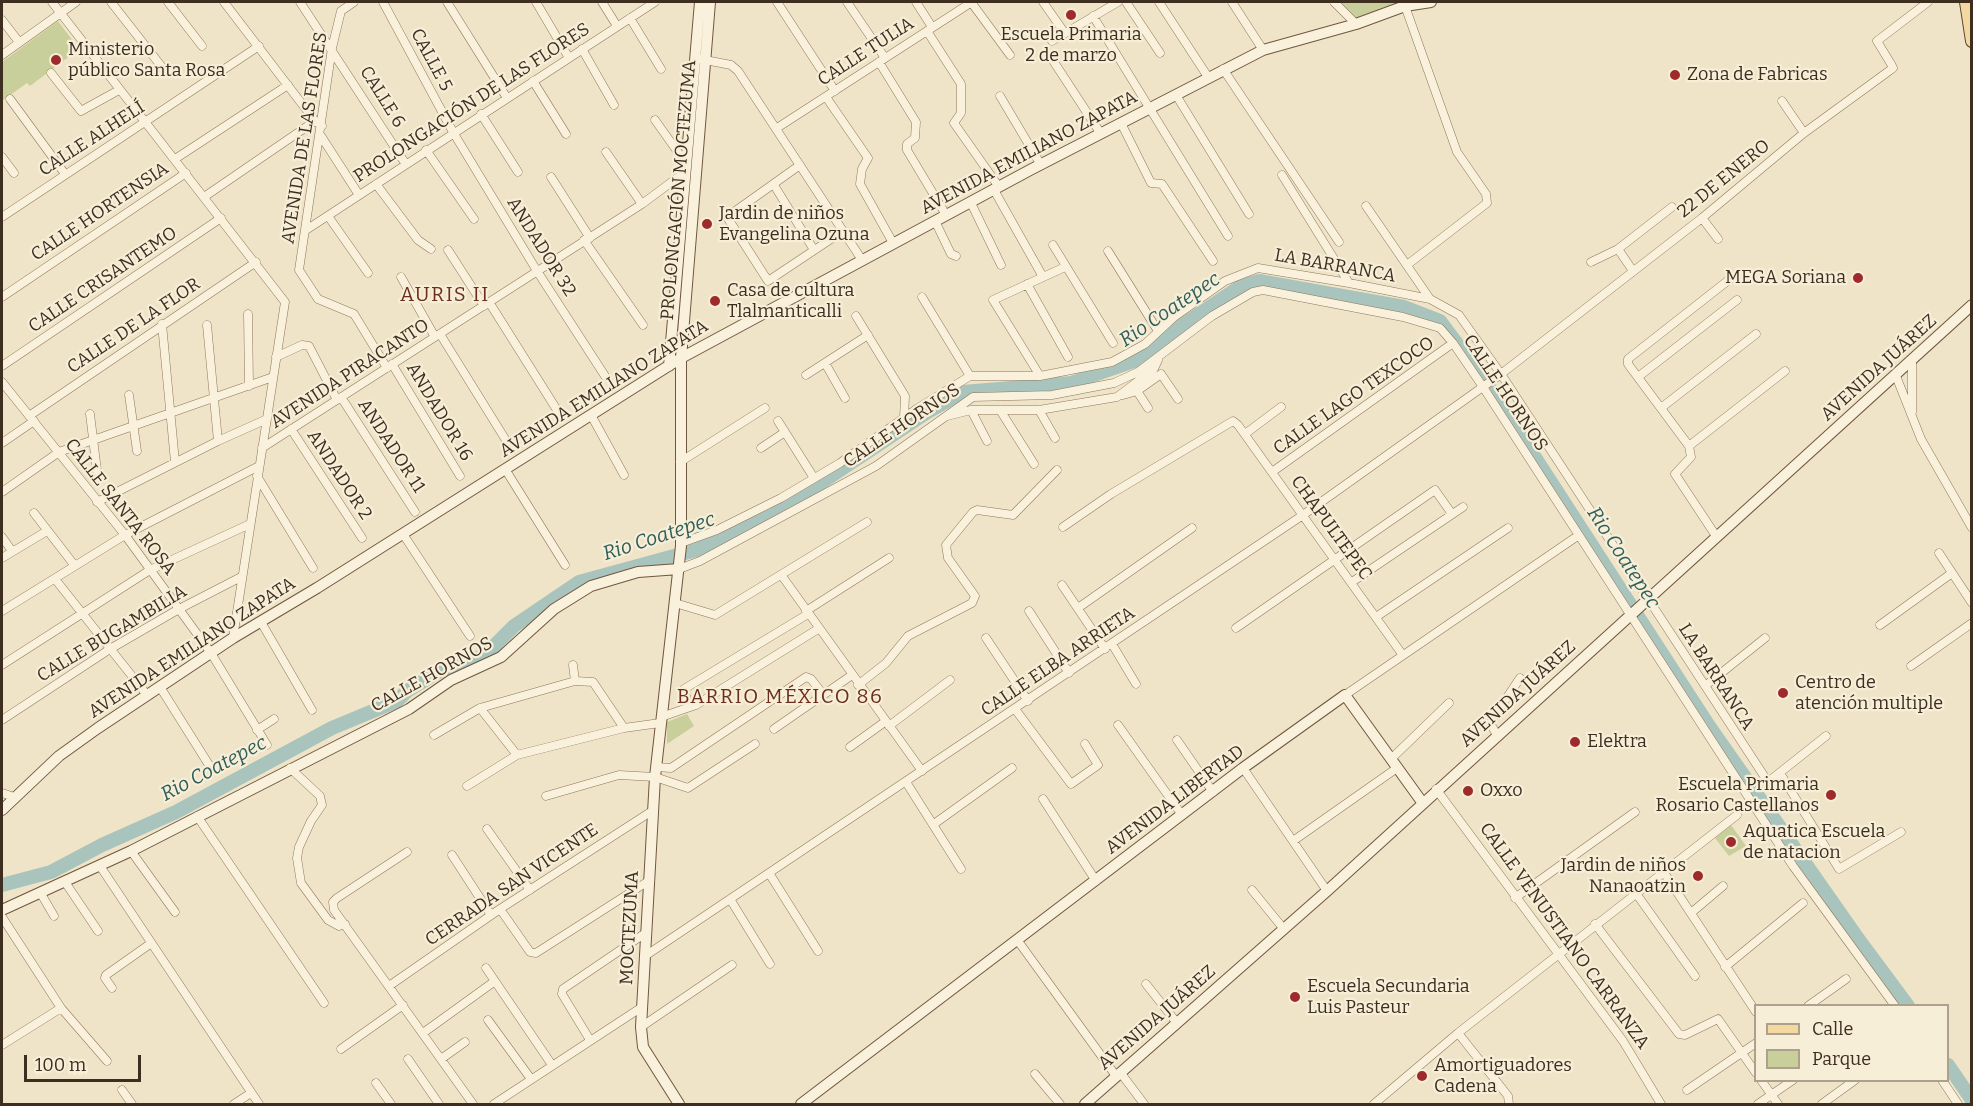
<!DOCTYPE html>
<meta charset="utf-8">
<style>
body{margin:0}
#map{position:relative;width:1973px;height:1106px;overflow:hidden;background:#f0e4c8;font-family:Bitter,serif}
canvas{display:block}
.frame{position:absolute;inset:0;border:3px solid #3d2e20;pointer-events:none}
.legend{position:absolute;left:1754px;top:1004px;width:195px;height:78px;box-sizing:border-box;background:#f7eed8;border:2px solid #ada18e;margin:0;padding:8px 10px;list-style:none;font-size:18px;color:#3d2e20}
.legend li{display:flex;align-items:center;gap:12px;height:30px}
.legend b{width:30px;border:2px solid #ada18e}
.scale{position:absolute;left:24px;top:1055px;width:117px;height:27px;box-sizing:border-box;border:3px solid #3d2e20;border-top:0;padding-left:8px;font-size:18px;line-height:21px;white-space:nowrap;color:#3d2e20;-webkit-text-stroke:4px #f7eed8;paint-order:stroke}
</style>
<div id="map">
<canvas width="1973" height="1106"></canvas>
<div class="frame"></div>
<ul class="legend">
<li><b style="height:8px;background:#f3d9a0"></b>Calle</li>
<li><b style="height:16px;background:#c9cf9b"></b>Parque</li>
</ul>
<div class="scale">100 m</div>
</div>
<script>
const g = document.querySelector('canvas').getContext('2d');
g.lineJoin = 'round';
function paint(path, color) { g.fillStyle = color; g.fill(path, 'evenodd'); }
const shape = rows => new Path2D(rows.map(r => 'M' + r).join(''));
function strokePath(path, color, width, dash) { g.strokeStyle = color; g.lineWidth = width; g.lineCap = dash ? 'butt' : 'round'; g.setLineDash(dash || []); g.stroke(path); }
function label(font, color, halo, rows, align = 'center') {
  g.font = font + ' Bitter,serif'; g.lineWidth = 4.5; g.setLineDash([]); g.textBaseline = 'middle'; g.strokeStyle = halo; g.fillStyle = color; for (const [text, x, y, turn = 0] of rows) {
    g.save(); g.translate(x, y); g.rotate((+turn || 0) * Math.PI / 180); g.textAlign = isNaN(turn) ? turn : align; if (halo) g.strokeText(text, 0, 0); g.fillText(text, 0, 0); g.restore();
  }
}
paint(shape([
 [1336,2,1425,2,1353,20],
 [58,21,79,49,30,86,27,83,2,101,2,62],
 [687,714,694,726,667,744,667,722],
 [1731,825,1746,846,1729,856,1715,838]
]), '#c9cf9b');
strokePath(shape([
 [2,885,51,872,102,845,176,812,332,728,397,701,407,691,441,670,484,656,514,626,579,582,696,550,771,516,926,413,963,392,1071,383,1140,359,1178,328,1241,286,1259,281,1404,307,1440,321,1492,391,1709,726,1859,940,1908,1006],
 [1948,1065,1972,1100]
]), '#a9c4bc', 14);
const street = shape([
 [52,2,285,302,233,638],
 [111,2,165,71],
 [168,2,202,46],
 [224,2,315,121,322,126],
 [300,2,405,163],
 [354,2,341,11,332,48,299,270,318,299,354,314,387,368],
 [383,2,453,132,537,271,605,376],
 [447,2,507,98],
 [536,2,569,58],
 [602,2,617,26],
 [777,2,835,91],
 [847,2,885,58],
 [916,2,932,27],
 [971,2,1010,55],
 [1043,2,1064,32],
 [1126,2,1160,53],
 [1159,2,1208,77],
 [1232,2,1263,50],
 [1334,2,1356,24],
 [1405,6,1457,152,1486,194,1487,203,1407,265],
 [1093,16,1228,236],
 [630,18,661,69],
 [2,20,19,42],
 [927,31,961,84,961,113,954,123,999,187],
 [1052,41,1118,2],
 [582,49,614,105],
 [2,55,76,2],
 [700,59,731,65,738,71,862,260],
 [1052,59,1101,134],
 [879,62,916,122,915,138,907,144,907,150,946,215],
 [1223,69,1339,242],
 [51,73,81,111,119,90],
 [533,81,566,134],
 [1176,95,1249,214],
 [1000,96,1041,165],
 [826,97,868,158,862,169,860,184,893,243],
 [10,99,65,174],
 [1782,101,1804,133],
 [481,114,518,172],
 [655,120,687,165],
 [1121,123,1151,183,1162,184,1213,261],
 [777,128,972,2],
 [321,136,359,195],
 [426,150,474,219],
 [606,152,642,204],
 [2,157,14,173],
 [175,159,288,85],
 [800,165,727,217,768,281,843,231],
 [1282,175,1349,283],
 [551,177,590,238],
 [376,184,418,240,431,249],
 [774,185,814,250],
 [994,190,1043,277],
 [204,197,315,121],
 [971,203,1001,265],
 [1366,206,1430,299],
 [328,216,368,273],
 [2,217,259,46],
 [1702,218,1718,239],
 [935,221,951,254,956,256],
 [306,230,655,2],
 [584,240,643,325],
 [1053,245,1113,343],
 [448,250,484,306],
 [1108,251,1158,331],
 [1591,262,1618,249],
 [1633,271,1618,249,1672,207],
 [401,277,435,337],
 [1027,284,1068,357],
 [2,297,186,173],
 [922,297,970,376],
 [489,302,557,410],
 [248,314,249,386],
 [856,316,905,396,904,418],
 [162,324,175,462],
 [207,325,218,441],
 [440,334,507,442],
 [276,357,302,345,309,346,337,400],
 [825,363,845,398],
 [392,364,460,476],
 [2,366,221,218],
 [806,375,868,335],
 [1040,376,993,300,1065,267],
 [1896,376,1921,439,1972,528],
 [1638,377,1737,300],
 [2,382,125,535,211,653,267,745],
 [1137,391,1148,408],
 [129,395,137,451],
 [1123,395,1137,391,1161,374,1178,399],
 [341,397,415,512],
 [1661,408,1756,334],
 [971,410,987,441],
 [1000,410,1034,464],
 [1039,410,1055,438],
 [1912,412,1912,361],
 [90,414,97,471],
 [591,415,624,475],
 [29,416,256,262],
 [947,416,971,410,1039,410,1117,397,1154,369,1158,360],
 [778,421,814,478],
 [291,429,362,538],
 [1245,434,1281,407],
 [2,443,34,421],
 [1689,446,1785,371],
 [262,448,642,204,685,172],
 [761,448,785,432],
 [680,462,765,408],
 [505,469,565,565],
 [1272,472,1453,343],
 [257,476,313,568],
 [2,492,59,452,273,377],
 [97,502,218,441,267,419],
 [34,513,75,566],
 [1063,527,1111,494,1233,421,1238,425,1402,654],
 [403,534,470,636],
 [1716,536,1675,474,1691,457,1689,446,1628,364,1628,359,1730,279],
 [2,537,12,551],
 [681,543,717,530,781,498,840,463,918,408,970,376,1040,376,1112,362,1145,344,1174,317,1225,281,1258,268,1349,283,1430,299,1459,315,1501,374,1768,782,1826,736],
 [1939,553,1972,603],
 [2,558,47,531],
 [679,569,700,561,876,466,973,397,1052,395,1114,383,1138,372,1212,316,1253,292,1263,290,1403,317,1440,328,1453,343,1483,387,1793,866,1895,1006],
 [782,576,922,771],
 [55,579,147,695],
 [1352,582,1463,507],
 [1062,585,1105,649],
 [675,603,715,615,867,522],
 [1078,608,1192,528],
 [2,611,125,535,259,466],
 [806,611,889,558],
 [1029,611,1069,673],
 [1376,617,1508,528],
 [261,622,312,710],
 [1880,625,1952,573],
 [1236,628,1435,490,1452,514],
 [986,638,1028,701],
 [1112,644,1136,684],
 [2,665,150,570,250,524],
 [573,665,575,681,593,682,624,728],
 [1911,666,1972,623],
 [858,685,886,663,908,636,972,603,975,596,948,558,946,545,973,512,977,510,1013,515,1057,470],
 [1705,686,1765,638],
 [160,687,209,765],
 [1345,695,1579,535],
 [689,707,684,689,808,614],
 [480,708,517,755],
 [1015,709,1071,784,1098,765,1085,744],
 [661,717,696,705,818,629],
 [2,720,110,649,179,609,241,577],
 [1118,725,1182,815],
 [889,726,950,680],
 [774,729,852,675],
 [257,730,274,719],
 [434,735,480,708,575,681],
 [1497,735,1490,723,1520,678],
 [1177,740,1213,792],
 [850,747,886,721],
 [1391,759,1449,703],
 [656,767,671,768,806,677,811,679,819,689],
 [290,768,320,796,322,805,311,821,299,847,297,858,301,883,328,920,339,926,345,924],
 [1243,768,1327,891],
 [1780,773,1839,869,1901,832],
 [906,782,961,869],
 [467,786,517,755,624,728,660,723],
 [1436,789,1623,1041,1661,1104],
 [2,793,14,797],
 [546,796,619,775,655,777,688,788,755,744],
 [1043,799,1096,881],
 [197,816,324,1003],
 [934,824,1012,768],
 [487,829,530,890],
 [1293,841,1397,768],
 [131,851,175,912],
 [407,852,337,898,333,902,334,910,473,1104],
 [452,855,491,915],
 [100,866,259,1104],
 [1663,871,1756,1012],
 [769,873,818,951],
 [65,882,98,931],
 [1252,890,1283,928],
 [40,892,54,916],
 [1635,892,1695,976],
 [1515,898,1635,812],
 [730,899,770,964],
 [500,909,530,952,536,953,650,880],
 [1691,913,1723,886],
 [2,917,61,1008,107,1061],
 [1595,924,1679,1034,1685,1035,1718,1019,1756,1073],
 [1018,941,1116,1076],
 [645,956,1303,515,1501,374,1702,218,1804,133,1889,71,1893,68,1891,64,1877,41,1928,2],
 [1725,967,1803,903],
 [486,968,552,1065],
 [1146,984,1177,1023],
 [389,986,500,909,652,811],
 [112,988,105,978,106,975,150,944],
 [1808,1006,1846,979],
 [488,1020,531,1079],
 [641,1027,732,965],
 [423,1033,495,981],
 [1458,1033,1508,1096,1509,1104],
 [590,1040,562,994,563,989,647,932],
 [2,1045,61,1008],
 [341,1049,403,1005],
 [408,1059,439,1104],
 [441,1059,465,1042],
 [1120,1072,1144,1104],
 [1035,1074,1060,1104],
 [1761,1080,1778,1104],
 [1942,1080,1958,1104],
 [376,1083,391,1104],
 [122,1090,132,1104],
 [1687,1090,1756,1043],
 [234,1104,251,1093],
 [494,1104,642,1007],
 [1374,1104,1458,1033,1737,815],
 [1758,1104,1793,1080],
 [1822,1104,1855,1080]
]);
const secondary = shape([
 [669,366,700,2],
 [2,810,59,756,98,728,233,638,317,588,681,358,1030,170,1263,50,1356,24,1405,6,1431,2],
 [2,910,131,851,409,709,451,680,501,657,554,609,591,586,638,572,679,569],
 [679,1104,643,1047,641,1027,655,777,681,546,681,358,710,2],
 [801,1104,1243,768,1345,695,1422,802],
 [1085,1104,1327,891,1972,305]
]);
const primary = shape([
 [1966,2,1972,41]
]);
strokePath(street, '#8d765c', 9);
strokePath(secondary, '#6f573f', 12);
strokePath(primary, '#5b4430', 14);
strokePath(street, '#faf1dc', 8);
strokePath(secondary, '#faf1dc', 10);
strokePath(primary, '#f3d9a0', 12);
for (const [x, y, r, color] of [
 [1071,15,6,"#9e2a2b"],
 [56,60,6,"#9e2a2b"],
 [1675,75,6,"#9e2a2b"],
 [707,224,6,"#9e2a2b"],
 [1858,278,6,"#9e2a2b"],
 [715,301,6,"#9e2a2b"],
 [1783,693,6,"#9e2a2b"],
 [1575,742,6,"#9e2a2b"],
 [1468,791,6,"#9e2a2b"],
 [1831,795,6,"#9e2a2b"],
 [1731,842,6,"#9e2a2b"],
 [1698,876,6,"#9e2a2b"],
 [1295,997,6,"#9e2a2b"],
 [1422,1076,6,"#9e2a2b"]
]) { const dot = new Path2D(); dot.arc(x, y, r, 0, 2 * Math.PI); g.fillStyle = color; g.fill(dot); strokePath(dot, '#f7eed8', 2); }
label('18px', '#3d2e20', '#f7eed8', [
 ["Escuela Primaria",1071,35,"center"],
 ["2 de marzo",1071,56,"center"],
 ["Ministerio",68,50],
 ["público Santa Rosa",68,71],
 ["Zona de Fabricas",1687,75],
 ["Jardin de niños",719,214],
 ["Evangelina Ozuna",719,235],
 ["MEGA Soriana",1846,278,"right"],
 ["Casa de cultura",727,291],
 ["Tlalmanticalli",727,312],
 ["Centro de",1795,683],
 ["atención multiple",1795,704],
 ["Elektra",1587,742],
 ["Escuela Primaria",1819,785,"right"],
 ["Rosario Castellanos",1819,806,"right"],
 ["Oxxo",1480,791],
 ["Aquatica Escuela",1743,832],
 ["de natacion",1743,853],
 ["Jardin de niños",1686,866,"right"],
 ["Nanaoatzin",1686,887,"right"],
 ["Escuela Secundaria",1307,987],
 ["Luis Pasteur",1307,1008],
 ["Amortiguadores",1434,1066],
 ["Cadena",1434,1087]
], 'left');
label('18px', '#3d2e20', '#f7eed8', [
 ["CALLE TULIA",866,52,-33],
 ["CALLE 5",431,60,62],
 ["CALLE 6",382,97,58],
 ["PROLONGACIÓN DE LAS FLORES",472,103,-33],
 ["AVENIDA DE LAS FLORES",305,138,-81],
 ["CALLE ALHELÍ",92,139,-33],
 ["AVENIDA EMILIANO ZAPATA",1029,153,-28],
 ["22 DE ENERO",1724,179,-39],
 ["PROLONGACIÓN MOCTEZUMA",679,190,-85],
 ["CALLE HORTENSIA",100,212,-34],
 ["ANDADOR 32",541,247,58],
 ["LA BARRANCA",1335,266,10],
 ["CALLE CRISANTEMO",103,280,-34],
 ["CALLE DE LA FLOR",134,326,-34],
 ["AVENIDA JUÁREZ",1879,368,-42],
 ["AVENIDA PIRACANTO",350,374,-33],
 ["AVENIDA EMILIANO ZAPATA",604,389,-32],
 ["CALLE HORNOS",1505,393,56],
 ["CALLE LAGO TEXCOCO",1354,396,-35],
 ["ANDADOR 16",439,412,59],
 ["CALLE HORNOS",902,426,-34],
 ["ANDADOR 11",391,446,57],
 ["ANDADOR 2",339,475,57],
 ["CALLE SANTA ROSA",120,507,52],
 ["CHAPULTEPEC",1331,528,54],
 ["CALLE BUGAMBILIA",112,634,-31],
 ["AVENIDA EMILIANO ZAPATA",192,648,-33],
 ["CALLE ELBA ARRIETA",1058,662,-34],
 ["CALLE HORNOS",432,675,-29],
 ["LA BARRANCA",1716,677,57],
 ["AVENIDA JUÁREZ",1518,694,-42],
 ["AVENIDA LIBERTAD",1175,800,-37],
 ["CERRADA SAN VICENTE",512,885,-34],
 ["MOCTEZUMA",630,928,-87],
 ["CALLE VENUSTIANO CARRANZA",1564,936,54],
 ["AVENIDA JUÁREZ",1157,1018,-41]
]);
g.letterSpacing = '1.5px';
label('20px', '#6b2e1e', '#f7eed8', [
 ["AURIS II",445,295],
 ["BARRIO MÉXICO 86",780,697]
]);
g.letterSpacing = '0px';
label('italic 20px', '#2f5d5a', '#f7eed8', [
 ["Rio Coatepec",1170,310,-34],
 ["Rio Coatepec",659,537,-18],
 ["Rio Coatepec",1623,558,57],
 ["Rio Coatepec",214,769,-28]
]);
</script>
